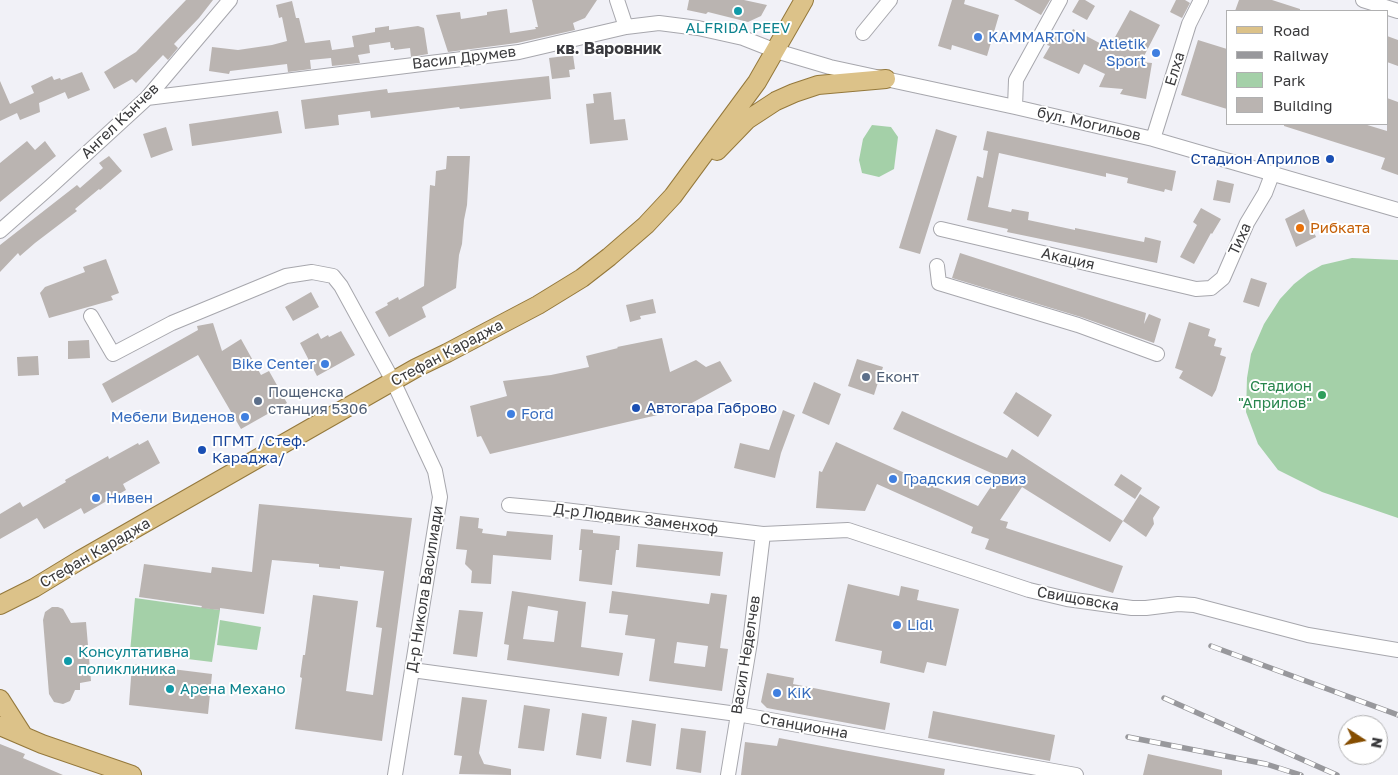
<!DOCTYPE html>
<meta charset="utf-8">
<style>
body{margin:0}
#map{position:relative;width:1398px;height:775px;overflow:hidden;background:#f1f1f7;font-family:"Golos Text",sans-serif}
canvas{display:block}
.legend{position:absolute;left:1226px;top:10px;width:162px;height:115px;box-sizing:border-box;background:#fff;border:1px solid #b0b0b1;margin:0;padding:6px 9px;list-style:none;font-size:15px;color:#3a3a3c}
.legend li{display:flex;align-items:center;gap:10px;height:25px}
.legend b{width:25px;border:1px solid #b0b0b1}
.north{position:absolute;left:1338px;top:715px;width:50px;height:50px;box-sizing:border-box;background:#fff;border:1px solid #b0b0b1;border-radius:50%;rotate:101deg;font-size:14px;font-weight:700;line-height:20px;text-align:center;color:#3a3a3c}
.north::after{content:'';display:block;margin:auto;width:18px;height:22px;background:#854d00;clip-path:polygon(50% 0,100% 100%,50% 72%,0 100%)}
</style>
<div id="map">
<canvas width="1398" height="775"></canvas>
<ul class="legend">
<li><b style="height:6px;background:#dcc289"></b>Road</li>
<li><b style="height:6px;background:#98989c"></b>Railway</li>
<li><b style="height:14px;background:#a4d0a8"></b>Park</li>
<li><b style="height:14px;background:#bab4b1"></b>Building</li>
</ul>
<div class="north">N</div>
</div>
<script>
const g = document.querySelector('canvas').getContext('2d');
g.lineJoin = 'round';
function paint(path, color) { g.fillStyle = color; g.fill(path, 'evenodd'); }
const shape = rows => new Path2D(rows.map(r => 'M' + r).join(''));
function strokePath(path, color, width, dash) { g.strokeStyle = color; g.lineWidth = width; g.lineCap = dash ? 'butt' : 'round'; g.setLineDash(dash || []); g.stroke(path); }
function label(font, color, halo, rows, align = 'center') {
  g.font = font + ' "Golos Text",sans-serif'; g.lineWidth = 4; g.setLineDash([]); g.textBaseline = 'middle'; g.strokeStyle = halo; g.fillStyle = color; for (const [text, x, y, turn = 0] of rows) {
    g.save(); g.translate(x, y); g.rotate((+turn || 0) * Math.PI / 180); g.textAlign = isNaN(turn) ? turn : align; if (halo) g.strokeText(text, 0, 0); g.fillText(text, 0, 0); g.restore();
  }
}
paint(shape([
 [872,125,891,127,898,137,894,169,879,177,862,173,859,160,863,139],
 [1352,258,1398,260,1398,518,1322,492,1278,470,1258,444,1246,412,1247,378,1251,354,1264,324,1280,299,1294,284,1308,273,1322,265],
 [135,598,220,610,212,662,130,652],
 [220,620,261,627,257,650,217,645]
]), '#a4d0a8');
paint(shape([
 [186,0,213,0,199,18,174,44,178,48,168,60,163,55,136,83,132,79,114,89,104,72,136,52],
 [532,0,597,0,585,18,573,23,575,30,517,43,448,52,436,15,460,12,461,19,487,15,487,12,507,9,510,33,536,29,535,27,538,27],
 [689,0,744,0,767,5,761,16,748,22,708,12,706,14,687,10],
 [952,0,965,0,964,4,999,15,987,56,952,45,951,50,938,46],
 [1014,0,1050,0,1041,15],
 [1079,0,1085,0,1095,6,1087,20,1072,12],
 [1176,0,1185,0,1190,3,1182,18,1170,12],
 [1239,0,1272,0,1300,9,1300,11,1235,11],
 [292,1,296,18,299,18,305,43,330,40,332,50,354,47,352,36,375,32,375,28,389,26,389,30,418,26,424,28,428,54,411,57,410,48,394,50,394,48,391,48,390,42,369,45,370,53,358,55,360,63,332,66,331,58,310,60,311,69,288,72,287,64,230,71,229,74,209,71,212,47,238,50,272,45,287,41,282,17,279,18,276,5],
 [1130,10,1160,25,1141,62,1152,63,1146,99,1120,94,1123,89,1099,87,1105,74,1084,64,1079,74,1043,58,1050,46,1047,45,1053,34,1067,42,1073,29,1109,48],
 [1387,36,1398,40,1398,66,1387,62],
 [1198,40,1227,49,1227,109,1181,95],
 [573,55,575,69,569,70,570,77,552,79,549,58],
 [82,72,90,90,68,99,65,92,39,103,40,112,20,120,17,113,0,121,0,81,10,104,34,93,31,86,52,76,54,80,60,78,61,80],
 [549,76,551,99,460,109,459,107,371,118,370,111,338,115,339,125,305,129,301,100,387,89,388,93],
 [611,92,614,120,625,119,628,140,590,144,586,104,594,103,593,94],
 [1387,98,1398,102,1398,175,1381,169,1385,158,1284,126,1284,124,1364,124,1387,131],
 [278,111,282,133,192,146,189,124],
 [166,127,173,150,151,158,143,134],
 [936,129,957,136,920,254,899,248],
 [987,131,1176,171,1172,191,1165,189,1164,192,1127,183,1128,178,1106,173,1106,177,999,153,988,207,1011,212,1012,209,1029,212,1028,220,1075,230,1075,228,1144,242,1145,237,1161,241,1157,263,1007,232,1008,229,967,220,977,176,983,178,988,151,983,150],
 [27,141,35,150,45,141,56,156,0,202,0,163],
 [109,156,122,171,100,190,99,189,75,209,77,211,35,243,20,256,18,253,0,272,0,245,77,185,80,188,103,168,99,163],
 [447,156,470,156,467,205,464,220,462,244,459,255,456,288,422,307,426,317,389,337,375,312,388,305,387,303,398,297,399,300,424,286,430,185,435,186,436,171,446,169],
 [1217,180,1234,184,1230,203,1213,200],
 [1201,208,1221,219,1212,234,1211,233,1194,264,1180,257,1197,225,1193,222],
 [1304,209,1316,237,1296,247,1285,219],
 [960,253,1146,313,1144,324,1149,314,1161,319,1154,343,1081,317,952,278],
 [106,259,119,293,111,296,113,300,49,318,40,293,45,287,85,272,83,267],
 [1251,278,1267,283,1259,307,1243,302],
 [311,292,319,307,293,321,285,307],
 [653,299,656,313,640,316,641,319,630,322,626,305],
 [1189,322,1210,329,1208,336,1216,339,1214,346,1222,348,1220,355,1226,357,1216,390,1212,397,1179,378,1183,371,1175,368],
 [213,323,222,351,241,339,261,375,269,371,287,403,241,429,198,355,112,403,102,384,198,330,197,326],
 [341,331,355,355,317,376,300,343,318,333,321,339,328,335,329,337],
 [662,338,670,372,696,360,706,367,720,361,732,381,679,410,490,454,481,436,477,437,470,406,507,396,503,381,551,375,589,367,586,356,618,348,617,347],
 [89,340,90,358,68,359,68,341],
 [38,356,39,375,18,376,17,357],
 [857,359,883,367,874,395,848,386],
 [814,382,841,394,829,425,802,413],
 [1016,392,1052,415,1038,437,1003,413],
 [783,410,795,415,781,453,775,478,734,468,740,443,769,450],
 [902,411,1007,458,1012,449,1123,521,1110,542,1022,487,1000,520,1008,522,1006,528,1123,566,1113,593,985,549,989,539,971,533,973,527,877,484,865,511,816,508,819,471,822,472,836,442,978,506,998,476,893,429],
 [148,440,160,463,123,484,126,490,84,514,81,508,44,529,37,518,0,539,0,514,20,502,23,507,66,482,65,480,108,456,109,459,138,443,139,445],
 [1121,474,1142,488,1135,499,1114,485],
 [1140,494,1160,507,1153,518,1154,524,1146,537,1123,521],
 [259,504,412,518,382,741,295,729,302,678,300,677,303,655,305,655,313,595,358,601,346,691,373,695,382,628,376,627,384,571,340,566,340,569,319,567,319,564,272,560,264,614,220,608,220,610,201,608,202,606,139,597,144,564,211,573,212,567,252,572],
 [460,516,479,518,478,528,483,529,482,533,506,536,507,531,553,535,551,560,493,555,491,584,471,583,472,571,465,564,467,550,456,549],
 [581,529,593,530,593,533,620,536,619,550,616,550,612,585,579,581,582,550,579,550],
 [638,544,723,552,720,576,636,567],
 [848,584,899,596,901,586,919,590,917,600,959,609,946,666,927,662,924,673,880,663,882,651,835,641],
 [512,591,586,602,581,647,623,653,619,676,507,660,509,645,504,644],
 [528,606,558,611,554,642,523,639],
 [612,591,709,604,711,593,727,595,720,648,728,649,722,691,649,681,655,639,625,635,628,615,609,613],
 [677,642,708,646,705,667,674,663],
 [52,607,58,607,63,609,71,623,86,622,91,681,80,683,80,690,75,690,70,701,63,704,54,702,49,694,43,620,45,612],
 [459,610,483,612,477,657,453,654],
 [132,664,212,674,208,714,129,705],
 [767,673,794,678,793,684,890,703,885,730,767,708,761,702],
 [462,697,487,700,479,753,484,764,511,769,511,775,459,774,462,756,454,755],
 [524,705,550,709,544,751,518,748],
 [933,711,1055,735,1050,761,928,738],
 [582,713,607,717,601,759,576,755],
 [632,720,656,724,651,766,626,762],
 [681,728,706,731,701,773,676,769],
 [779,738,945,769,944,775,741,775,745,742,777,746],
 [0,744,25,754,23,758,63,775,0,775],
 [1148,754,1222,770,1222,775,1143,775]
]), '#bab4b1');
const minor = shape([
 [617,0,626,27],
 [1363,0,1398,11],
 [863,33,890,0],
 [147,98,519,52,626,27,659,23,698,28,743,38,776,51,830,67,1015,107,1153,139,1398,210],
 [1015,107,1016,80,1060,0],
 [1153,139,1189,24,1201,0],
 [941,229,1196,289,1211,288,1223,278,1247,223,1265,193,1273,172],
 [0,231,50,187,147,98,230,0],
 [937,266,939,283,1078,325,1157,354],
 [91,316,113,354,172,323,286,276,312,272,333,276,341,286,393,381,435,471,440,497,395,775],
 [509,505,564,510,763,534,848,530,1029,590,1067,599,1132,608,1146,608,1178,604,1194,605,1308,635,1398,650],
 [412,670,737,714,1076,775],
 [728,775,750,642,763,534]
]);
const major = shape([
 [717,151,747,120,776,101,794,93,818,85,886,79],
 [0,605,34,588,80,560,416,368,447,353,538,305,582,278,609,257,646,225,673,196,757,82,804,0],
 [0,699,23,735],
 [0,726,42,744,132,775]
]);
strokePath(minor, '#a7a7ad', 16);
strokePath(major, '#94783b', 20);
strokePath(minor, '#fff', 14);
strokePath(major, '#dcc289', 18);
const rail = shape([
 [1211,646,1398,715],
 [1164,698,1337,775],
 [1128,737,1266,764,1301,775]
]);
strokePath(rail, '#98989c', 5.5);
strokePath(rail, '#fff', 4, [11]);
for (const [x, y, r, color] of [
 [738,11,5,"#0f9aa8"],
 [978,37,5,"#3f7fe0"],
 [1156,53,5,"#3f7fe0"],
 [1330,159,5,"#1a4fb4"],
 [1300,228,5,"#e8710a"],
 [325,364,5,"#3f7fe0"],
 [866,377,5,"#5c6f8a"],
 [1322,395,5,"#2e9e5b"],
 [258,401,5,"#5c6f8a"],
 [636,408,5,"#1a4fb4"],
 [511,414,5,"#3f7fe0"],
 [245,417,5,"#3f7fe0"],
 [202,450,5,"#1a4fb4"],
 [893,479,5,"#3f7fe0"],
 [96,498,5,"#3f7fe0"],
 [897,625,5,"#3f7fe0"],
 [68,661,5,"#0f9aa8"],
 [170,689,5,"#0f9aa8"],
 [777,693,5,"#3f7fe0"]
]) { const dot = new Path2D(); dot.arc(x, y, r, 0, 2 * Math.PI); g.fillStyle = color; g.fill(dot); strokePath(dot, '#fff', 2); }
label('15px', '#0d838f', '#fff', [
 ["ALFRIDA PEEV",738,28,"center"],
 ["Консултативна",78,652],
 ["поликлиника",78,669],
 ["Арена Механо",180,689]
], 'left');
label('15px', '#366cbe', '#fff', [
 ["KAMMARTON",988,37],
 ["Atletik",1146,44,"right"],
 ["Sport",1146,61,"right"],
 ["Bike Center",315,364,"right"],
 ["Ford",521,414],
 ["Мебели Виденов",235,417,"right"],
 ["Градския сервиз",903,479],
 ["Нивен",106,498],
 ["Lidl",907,625],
 ["KiK",787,693]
], 'left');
label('15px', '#3a3a3c', '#fff', [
 ["Васил Друмев",464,58,-7],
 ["Елха",1175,69,-73],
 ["Ангел Кънчев",120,121,-44],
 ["бул. Могильов",1089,124,13],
 ["Тиха",1240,239,-65],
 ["Акация",1068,259,13],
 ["Стефан Караджа",447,353,-28],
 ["Д-р Людвик Заменхоф",636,519,7],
 ["Стефан Караджа",95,553,-30],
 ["Д-р Никола Василиади",425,589,-81],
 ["Свищовска",1078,599,10],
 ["Васил Неделчев",746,655,-81],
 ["Станционна",804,726,10]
]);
label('15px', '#164399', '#fff', [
 ["Стадион Априлов",1320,159,"right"],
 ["Автогара Габрово",646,408],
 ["ПГМТ /Стеф.",212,441],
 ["Караджа/",212,458]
], 'left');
label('15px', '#c56008', '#fff', [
 ["Рибката",1310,228]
], 'left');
label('15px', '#4e5e75', '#fff', [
 ["Еконт",876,377],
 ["Пощенска",268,392],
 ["станция 5306",268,409]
], 'left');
label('15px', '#27864d', '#fff', [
 ["Стадион",1312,386],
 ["\"Априлов\"",1312,403]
], 'right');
label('bold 16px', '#39393e', '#fff', [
 ["кв. Варовник",609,49]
]);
</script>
